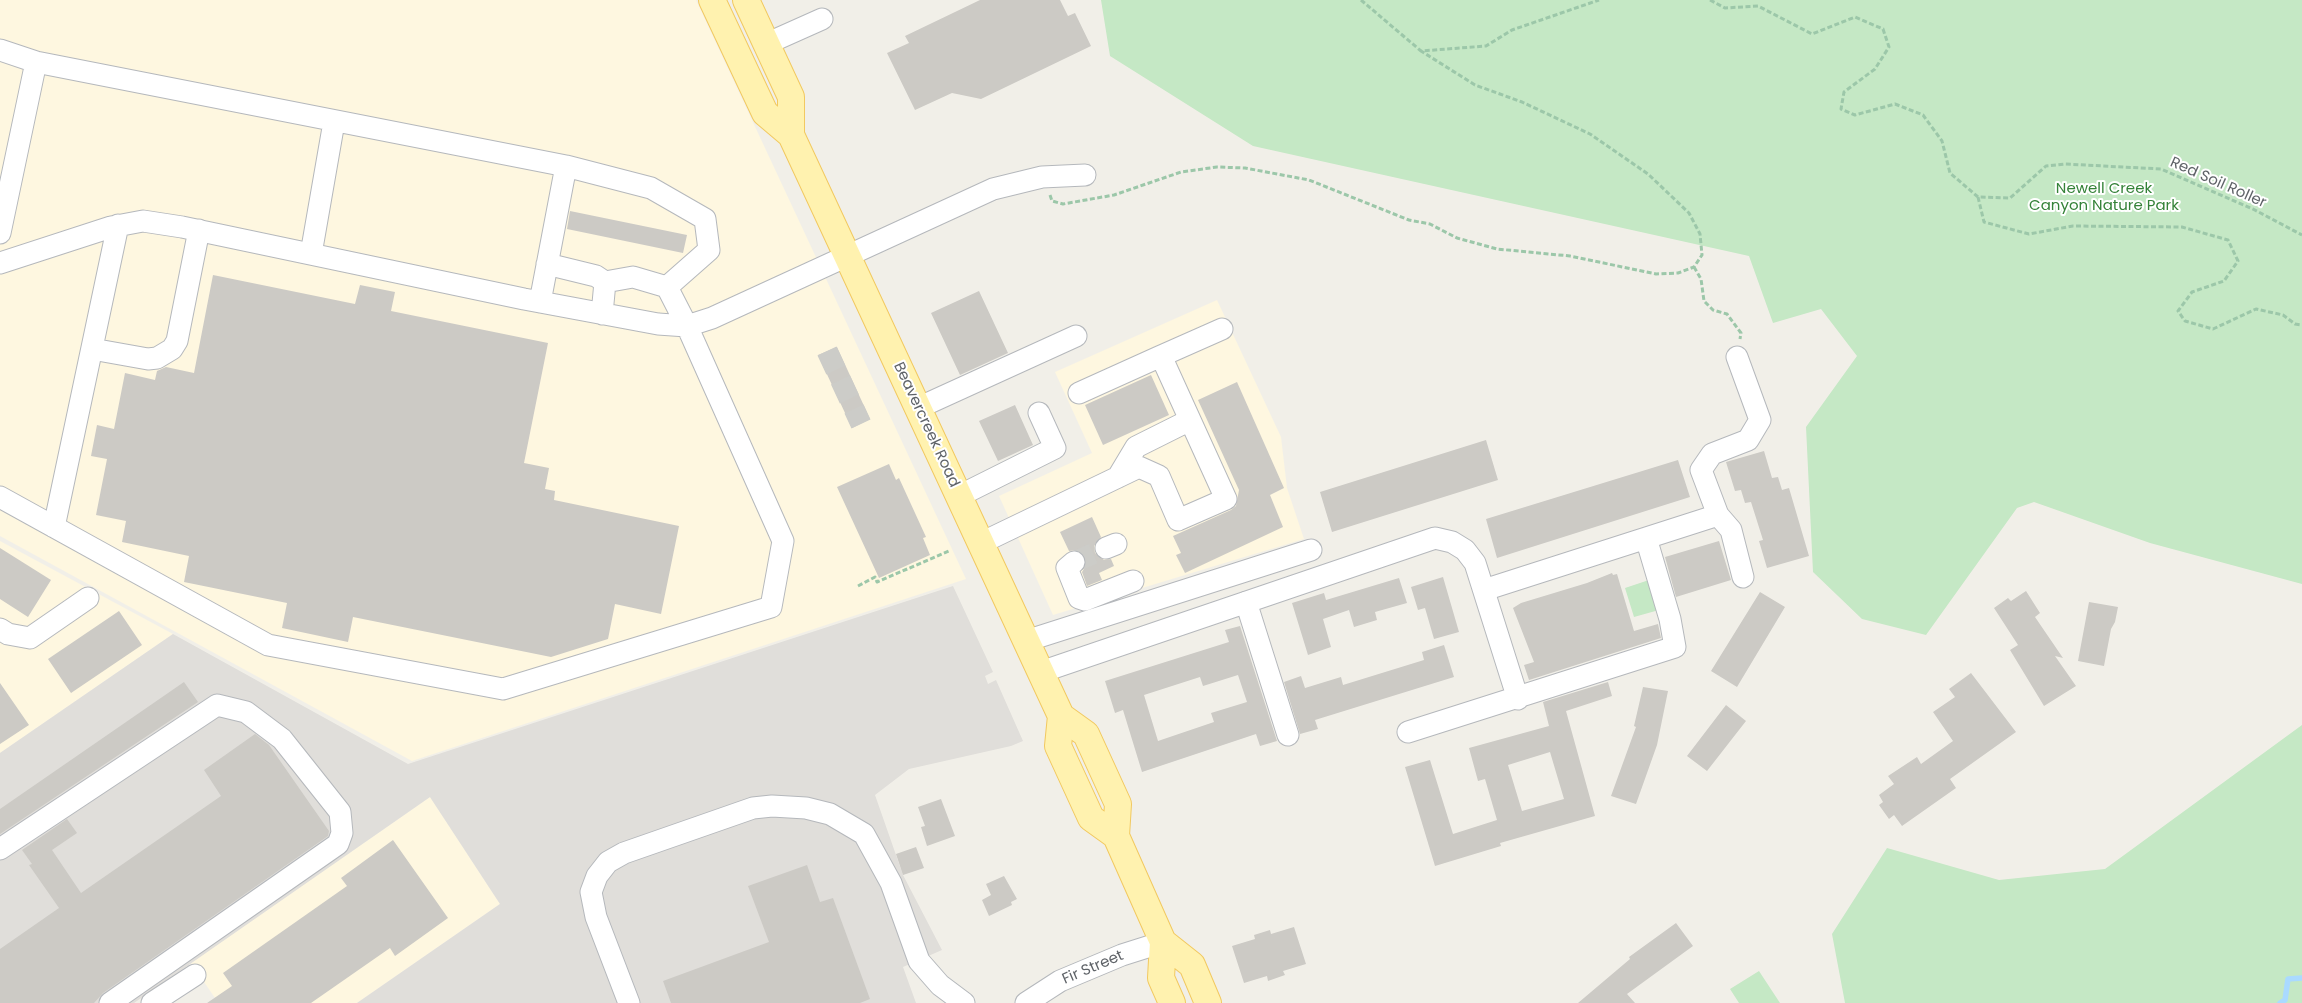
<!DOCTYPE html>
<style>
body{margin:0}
canvas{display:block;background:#f1efe8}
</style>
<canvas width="2302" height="1003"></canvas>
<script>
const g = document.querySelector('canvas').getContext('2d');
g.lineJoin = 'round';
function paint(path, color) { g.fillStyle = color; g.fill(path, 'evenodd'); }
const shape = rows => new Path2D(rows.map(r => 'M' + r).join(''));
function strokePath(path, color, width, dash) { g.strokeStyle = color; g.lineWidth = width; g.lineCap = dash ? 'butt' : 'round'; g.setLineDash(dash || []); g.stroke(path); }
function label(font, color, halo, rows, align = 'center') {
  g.font = font + ' Poppins,sans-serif'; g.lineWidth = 4; g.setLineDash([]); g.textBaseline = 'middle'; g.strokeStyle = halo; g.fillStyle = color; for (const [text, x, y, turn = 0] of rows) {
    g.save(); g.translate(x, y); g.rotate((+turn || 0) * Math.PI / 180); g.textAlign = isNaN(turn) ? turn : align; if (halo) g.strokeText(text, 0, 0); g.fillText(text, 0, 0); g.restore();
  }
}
paint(shape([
 [0,0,696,0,966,579,412,761,0,536],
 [1217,300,1281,437,1287,488,1304,539,1053,615,999,496,1092,453,1055,372],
 [0,541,173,634,0,753],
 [430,797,500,904,357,1003,210,1003,215,998,191,963]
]), '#fef7e0');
paint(shape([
 [953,586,993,672,985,676,988,684,996,680,1023,741,1011,746,909,769,875,795,903,875,942,950,903,967,916,1003,357,1003,500,904,430,797,134,1003,0,1003,0,753,173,634,408,764]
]), '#e0deda');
paint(shape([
 [1101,0,2302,0,2302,584,2150,543,2034,502,2017,508,1926,635,1862,619,1813,572,1806,427,1857,356,1821,309,1773,323,1749,256,1253,146,1110,56],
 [1649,580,1659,610,1634,617,1625,588],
 [2302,725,2302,1003,1845,1003,1832,934,1887,848,1999,880,2105,869],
 [1759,971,1780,1003,1739,1003,1730,989]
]), '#c5e8c5');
strokePath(shape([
 [2280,1003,2285,1000,2288,979,2302,978]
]), '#aadaff', 5.5);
paint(shape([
 [980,0,1060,0,1068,16,1075,13,1091,46,981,99,952,93,915,110,887,53,909,43,905,36],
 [570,211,687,235,683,253,567,229],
 [213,275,355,304,360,285,395,292,391,311,548,343,524,463,549,468,545,489,555,491,554,500,679,526,661,614,615,604,608,639,551,657,353,617,348,642,282,628,287,603,184,582,189,556,122,542,126,521,96,515,107,459,91,456,97,425,114,429,125,373,155,380,157,371,166,367,194,373],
 [979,291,1008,353,960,375,931,313],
 [837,347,870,419,852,428,818,355],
 [1151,375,1169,415,1103,445,1085,405],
 [1237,382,1284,488,1270,495,1283,527,1185,573,1176,555,1181,553,1173,536,1231,510,1236,506,1239,490,1198,400],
 [1015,405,1033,445,998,461,979,421],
 [1486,440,1498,480,1332,532,1320,492],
 [1764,451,1772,478,1778,477,1782,490,1789,488,1809,556,1767,568,1759,541,1763,540,1751,502,1745,503,1741,490,1735,491,1726,462],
 [1678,460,1690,497,1497,558,1486,519],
 [889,464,896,480,899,478,926,537,923,538,930,555,879,578,837,487],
 [1092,517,1101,537,1094,546,1095,553,1104,560,1111,559,1114,566,1099,573,1102,580,1087,586,1082,572,1086,566,1084,554,1078,550,1069,551,1060,532],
 [1719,541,1731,580,1676,597,1665,557],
 [0,548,51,580,28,617,0,599],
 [1612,573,1613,575,1617,574,1634,631,1658,624,1661,638,1529,680,1524,665,1534,662,1513,608,1521,603,1587,583],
 [1443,577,1459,632,1434,639,1425,608,1418,610,1411,587],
 [1399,578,1407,603,1375,612,1377,620,1354,627,1349,610,1323,619,1331,647,1308,655,1292,603,1324,593,1326,600],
 [2026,591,2040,613,2035,617,2063,658,2055,656,2076,686,2044,706,2010,650,2018,645,1994,608,2008,598,2011,601],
 [1760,592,1785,607,1737,687,1711,671],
 [2089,602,2118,607,2115,622,2111,629,2104,666,2078,661],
 [119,611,142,645,71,693,48,659],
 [1240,626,1277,741,1260,746,1256,734,1142,772,1123,710,1115,713,1105,681,1229,642,1225,630],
 [1238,675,1247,702,1211,713,1214,722,1158,741,1144,695,1200,677,1203,686],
 [1444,645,1454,677,1315,720,1318,729,1300,734,1284,682,1301,676,1305,688,1341,677,1343,685,1424,660,1422,652],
 [1971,673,2016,732,1950,779,1956,788,1902,826,1894,815,1889,819,1879,805,1883,802,1879,795,1894,784,1888,776,1917,757,1921,764,1953,741,1933,712,1955,697,1949,689],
 [184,682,198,702,0,834,0,809],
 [1608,682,1612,696,1566,711,1595,816,1500,843,1501,846,1435,866,1405,767,1430,760,1453,834,1497,820,1485,779,1478,781,1469,748,1549,726,1543,702],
 [1550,752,1564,799,1522,811,1508,765],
 [0,683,29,725,0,744],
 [1643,687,1668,691,1657,745,1636,804,1611,796,1636,727,1634,726],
 [1726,705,1746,721,1707,771,1687,756],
 [255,734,269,745,329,831,328,836,103,993,94,1003,0,1003,0,949,59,908,29,865,32,864,22,850,67,819,77,833,52,850,81,893,221,796,204,770],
 [941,799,955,836,927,846,921,827,925,826,918,807],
 [393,840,448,918,395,956,390,948,311,1003,207,1003,232,986,223,973,347,886,341,878],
 [916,847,924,868,903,875,896,854],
 [807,865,820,902,833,898,870,999,860,1003,671,1003,663,981,769,942,748,886],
 [1004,876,1017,899,1011,902,1012,905,989,916,982,900,991,895,986,884],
 [1676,923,1693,946,1627,994,1635,1003,1578,1003,1630,959,1629,957],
 [1294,927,1306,964,1283,971,1285,975,1268,981,1267,976,1244,983,1232,946,1255,939,1254,935,1270,930,1271,934]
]), '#cccac5');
strokePath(shape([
 [827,351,861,424],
 [1074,562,1106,548]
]), '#ccccc8', 21, [21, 11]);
const minor = shape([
 [766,44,822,19],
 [0,50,36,62],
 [0,233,36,62,566,166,540,302],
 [311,254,334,122],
 [0,263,111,227,143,221,182,227,524,299,658,324,687,326,712,318,993,189,1042,177,1085,175],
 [547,264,596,276,605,282,602,314],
 [605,282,633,277,667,287],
 [92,349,148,359,157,358,172,349,177,341,199,230],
 [1161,356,1222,329],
 [1737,357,1760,420,1748,440,1712,454,1701,470,1718,515,1731,530,1743,577],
 [918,408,1076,336],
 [1118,477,1136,447,1190,420],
 [959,496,1055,448,1039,413],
 [0,497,268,645,503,689,771,607,783,541,687,326,667,287,709,250,705,219,651,188,566,166],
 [54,527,118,225],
 [981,543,1139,467,1159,476,1178,520,1226,499,1161,356,1079,393],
 [1106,548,1116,544],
 [1074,562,1067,568,1079,598,1085,600,1133,581],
 [1484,590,1718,515],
 [1246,602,1288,735],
 [0,629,8,634,30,638,88,598],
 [1026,641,1311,550],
 [1041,672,1435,538,1452,542,1465,550,1475,563,1518,699],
 [1408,732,1675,647,1670,619,1646,538],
 [0,849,217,705,246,712,282,739,340,812,342,833,338,844,110,1003],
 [152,1003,195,975],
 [629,1003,596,917,591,892,597,876,608,862,624,853,753,808,772,806,806,808,830,814,864,834,891,883,919,961,940,985,964,1003],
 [1026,1003,1060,981,1122,955,1163,942]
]);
const major = shape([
 [712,0,765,113,791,135,1061,716,1086,734,1118,804,1116,836,1163,942,1192,965,1208,1003],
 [746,0,791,97,791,135],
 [1061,716,1058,746,1091,818,1116,836],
 [1163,942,1161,978,1172,1003]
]);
strokePath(minor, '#b5b8bc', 23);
strokePath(major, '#f2c960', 28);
strokePath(shape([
 [1361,0,1421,51,1486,46,1512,30,1599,0],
 [1710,0,1725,8,1758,6,1812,34,1855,17,1883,29,1889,47,1875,69,1844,92,1841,109,1855,115,1895,104,1923,115,1942,141,1950,173,1978,197,2010,198,2046,166,2065,164,2161,169,2253,209,2302,235],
 [1050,195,1052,201,1063,204,1114,195,1181,172,1217,167,1245,168,1309,180,1409,220,1430,224,1457,238,1497,249,1570,256,1656,274,1678,273,1694,267,1702,255,1700,234,1689,213,1648,174,1590,134,1522,102,1475,85,1421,51],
 [1978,197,1984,222,2029,234,2073,226,2182,227,2228,240,2238,261,2224,281,2192,292,2178,311,2185,321,2213,329,2256,309,2283,315,2295,324,2302,325],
 [1694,267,1701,279,1704,301,1713,310,1727,314,1741,333,1740,339],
 [858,586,875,577,877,582,949,551]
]), '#9cc7a9', 3, [5, 2.5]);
strokePath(minor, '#fff', 21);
strokePath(major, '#fff2af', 26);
label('15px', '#5f6368', '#fff', [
 ["Red Soil Roller",2218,183,24],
 ["Beavercreek Road",926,425,65],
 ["Fir Street",1093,968,-23]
]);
label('15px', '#348238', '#fff', [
 ["Newell Creek",2104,189],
 ["Canyon Nature Park",2104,206]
]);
</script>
